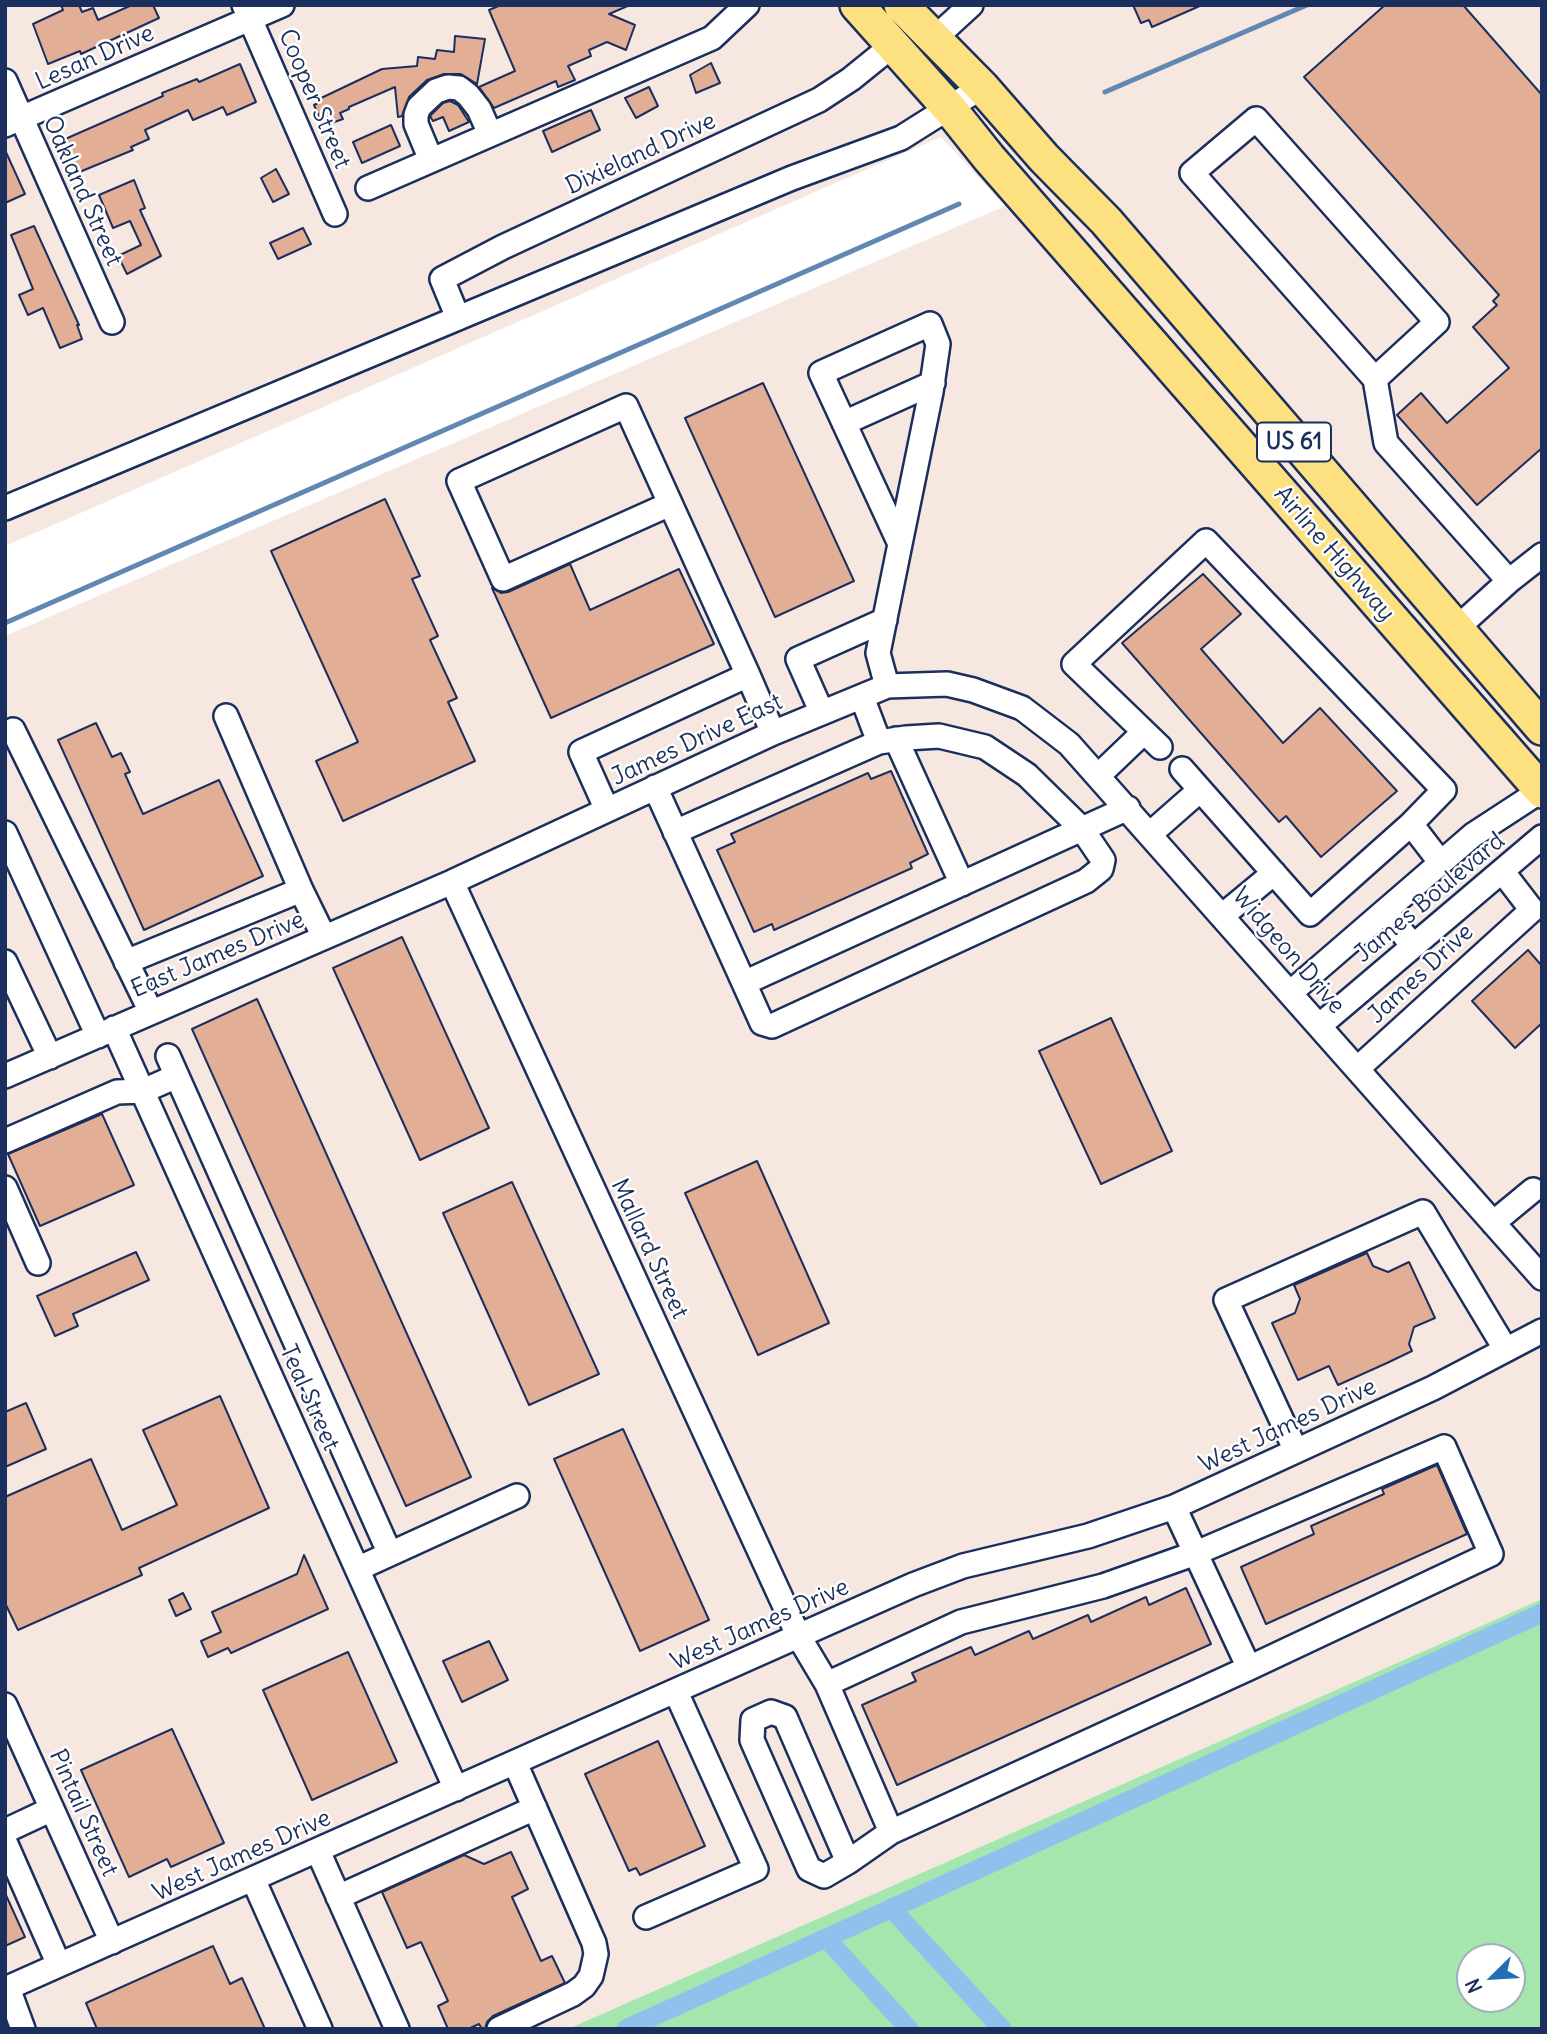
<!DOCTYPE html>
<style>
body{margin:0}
#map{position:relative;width:1547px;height:2034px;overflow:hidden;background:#fff;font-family:Delius,sans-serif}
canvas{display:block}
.frame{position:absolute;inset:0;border:7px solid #1b2f5e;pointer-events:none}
.north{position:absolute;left:1456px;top:1943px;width:70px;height:70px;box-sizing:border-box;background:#fff;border:2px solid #a4acbf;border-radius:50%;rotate:246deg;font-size:19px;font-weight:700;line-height:28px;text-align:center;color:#1b2f5e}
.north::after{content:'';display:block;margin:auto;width:24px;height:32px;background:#1f6fb2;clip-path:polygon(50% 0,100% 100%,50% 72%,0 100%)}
</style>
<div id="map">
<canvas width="1547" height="2034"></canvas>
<div class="frame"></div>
<div class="north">N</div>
</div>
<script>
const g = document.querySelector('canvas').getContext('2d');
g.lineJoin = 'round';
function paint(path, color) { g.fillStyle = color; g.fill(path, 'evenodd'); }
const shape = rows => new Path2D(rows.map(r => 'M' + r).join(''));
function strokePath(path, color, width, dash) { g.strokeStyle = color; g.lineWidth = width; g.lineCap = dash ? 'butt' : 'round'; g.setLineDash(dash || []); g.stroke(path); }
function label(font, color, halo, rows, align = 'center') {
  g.font = font + ' Delius,sans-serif'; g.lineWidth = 5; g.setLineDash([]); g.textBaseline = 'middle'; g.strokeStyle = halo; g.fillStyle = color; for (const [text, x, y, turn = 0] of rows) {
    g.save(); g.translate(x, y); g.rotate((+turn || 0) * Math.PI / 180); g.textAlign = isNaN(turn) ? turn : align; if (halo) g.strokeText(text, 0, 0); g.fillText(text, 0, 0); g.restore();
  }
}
paint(shape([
 [5,5,1542,5,1542,1599,568,2029,5,2029,5,636,1005,206,941,137,5,546]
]), '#f6e7e0');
paint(shape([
 [1542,1599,1542,2029,568,2029],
 [1470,1957,1512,1957,1512,1999,1470,1999]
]), '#a5e6af');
strokePath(shape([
 [1105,92,1307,5],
 [5,623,959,204]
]), '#6187b3', 5);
strokePath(shape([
 [891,1908,1002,2029],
 [826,1938,909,2029],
 [626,2029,1542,1613]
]), '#90c1ec', 19);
const building = shape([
 [61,5,79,5,82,12,93,8,98,20,132,5,153,5,159,18,81,54,80,51,48,64,33,24,63,10,61,5],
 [501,5,630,5,609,14,635,25,626,50,607,42,589,50,591,56,568,66,575,80,558,87,556,81,494,108,479,87,515,71,489,10,501,5],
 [1133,5,1202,5,1152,27,1149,20,1141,23,1133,5],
 [1385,5,1463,5,1542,95,1542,448,1477,505,1397,415,1421,393,1447,423,1509,368,1473,327,1497,305,1493,301,1499,295,1304,77,1385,5],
 [455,36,485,39,477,84,461,74,444,74,427,80,409,97,402,116,398,117,395,87,349,107,349,109,340,113,343,119,323,126,314,105,318,103,317,100,382,69,417,66,418,57,435,59,437,50,454,52,455,36],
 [711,63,720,83,696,93,690,75,711,63],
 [240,64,256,102,227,115,223,107,193,120,188,110,145,130,149,139,131,147,133,150,77,173,63,140,163,96,162,93,197,79,199,82,240,64],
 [649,87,658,106,636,118,625,98,649,87],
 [450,101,458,105,469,122,449,131,443,117,433,121,430,116,443,103,450,101],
 [591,110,600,130,552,152,543,131,591,110],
 [391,125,400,146,362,163,353,142,391,125],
 [5,150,25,194,5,203,5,150],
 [276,169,289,194,273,202,261,178,276,169],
 [134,180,145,208,140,210,161,256,127,274,118,256,141,245,130,221,113,228,99,195,134,180],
 [34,226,79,325,77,325,82,339,60,348,43,308,28,315,19,295,33,289,11,235,34,226],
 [303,228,311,244,278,259,270,243,303,228],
 [763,383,854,581,775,617,685,418,763,383],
 [385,499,420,576,412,579,438,636,430,640,457,698,448,702,475,761,343,821,316,761,358,742,271,551,385,499],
 [570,564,590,610,679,569,714,644,551,718,492,588,501,593,508,592,570,564],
 [1203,574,1241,614,1201,649,1283,743,1320,708,1397,791,1321,857,1286,816,1279,822,1122,643,1203,574],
 [96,723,112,757,121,753,130,772,125,774,143,814,219,780,263,876,144,930,58,740,96,723],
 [891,771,928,854,910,863,912,868,774,930,772,924,754,932,717,850,735,842,731,834,868,773,871,779,891,771],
 [402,937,489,1128,420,1160,333,968,402,937],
 [1528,950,1542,966,1542,1023,1515,1048,1472,1001,1528,950],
 [257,999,471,1477,406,1506,192,1029,257,999],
 [1111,1018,1172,1151,1101,1184,1039,1051,1111,1018],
 [102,1114,134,1185,40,1226,8,1154,102,1114],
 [757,1161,829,1323,758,1355,685,1193,757,1161],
 [512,1182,599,1374,529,1405,443,1213,512,1182],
 [136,1252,149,1280,73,1314,78,1326,55,1336,37,1296,136,1252],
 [1367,1253,1373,1266,1388,1272,1409,1262,1435,1318,1414,1327,1409,1344,1412,1351,1387,1363,1338,1385,1329,1366,1298,1380,1272,1323,1295,1313,1300,1299,1294,1285,1367,1253],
 [220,1396,269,1508,139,1568,142,1575,18,1630,5,1603,5,1497,91,1459,122,1530,177,1505,143,1430,220,1396],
 [26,1403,46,1449,5,1467,5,1412,26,1403],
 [623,1429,709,1620,640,1651,554,1459,623,1429],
 [1437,1465,1467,1534,1266,1624,1241,1567,1314,1534,1311,1526,1384,1494,1382,1489,1437,1465],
 [304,1555,328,1609,231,1653,228,1648,208,1657,201,1641,221,1632,212,1612,297,1574,304,1555],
 [1186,1588,1211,1644,897,1785,862,1705,916,1681,912,1673,971,1647,975,1655,1029,1631,1033,1639,1088,1615,1091,1622,1146,1597,1149,1605,1186,1588],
 [183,1593,191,1609,176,1616,169,1600,183,1593],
 [489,1641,508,1680,462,1702,443,1661,489,1641],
 [348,1652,397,1762,312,1800,263,1690,348,1652],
 [172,1729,224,1843,171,1867,167,1859,129,1877,81,1770,172,1729],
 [658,1741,705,1846,640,1875,636,1868,629,1871,585,1774,658,1741],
 [511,1852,528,1889,512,1897,541,1961,552,1956,565,1983,493,2016,487,2022,485,2029,482,2029,479,2024,468,2029,448,2029,438,2006,448,2001,421,1942,407,1948,382,1892,464,1855,484,1864,511,1852],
 [5,1893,25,1937,5,1946,5,1893],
 [213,1946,230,1984,242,1978,265,2029,97,2029,86,2003,213,1946]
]);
paint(building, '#e2ae96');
strokePath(building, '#1b2f5e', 2);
const minor = shape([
 [244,5,335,214],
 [935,38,971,5],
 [5,81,112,322],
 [5,125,282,5],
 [431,160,416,124,416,115,419,107,436,91,448,87,459,88,468,95,479,109,490,134],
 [368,188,712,38,747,5],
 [458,318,442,279,503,247,819,100,851,79,893,45],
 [1375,379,1437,322,1256,119,1192,173,1375,379,1386,443,1509,581,1542,555],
 [844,423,933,383],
 [670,504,503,579,459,481,626,406,748,675],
 [5,508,792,178,901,138,982,87],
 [1456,629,1509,581],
 [887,686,878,653,900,544,931,392,938,344,930,324,821,373,900,544],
 [822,713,798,659,885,620],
 [226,716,301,890,324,937],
 [13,730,151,1012],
 [896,739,962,884],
 [1160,747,1074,664,1206,541,1444,790,1411,824,1441,863],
 [1182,769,1310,914,1411,824],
 [1098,776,1144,732],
 [655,787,744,983,1128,808],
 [607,810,581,752,748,675,773,733],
 [675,832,879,742,862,697],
 [5,833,98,1036],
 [1150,834,1200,790],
 [452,882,799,1637,827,1684],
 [1385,911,1413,946],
 [1222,916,1274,873],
 [5,962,50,1057],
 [126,962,301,890],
 [744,983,762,1023,772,1026,1086,881,1101,869,1103,860,1082,829,1027,775,985,747,939,736,906,738,879,742],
 [1290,993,1473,835,1542,790],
 [1319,1026,1542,837],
 [114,1028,456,1789],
 [168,1056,390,1554],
 [1357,1069,1532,910,1502,871],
 [5,1076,452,882,773,733,887,686,947,684,973,690,1022,708,1069,744,1542,1278],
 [5,1141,117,1092,143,1091,177,1076],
 [5,1188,38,1263],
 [1493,1223,1533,1190],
 [1444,1447,1491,1554,1249,1668,891,1832,827,1684,961,1622,1103,1586,1196,1553,1444,1447],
 [1296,1451,1226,1300,1423,1212,1506,1350],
 [1174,1507,1249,1668],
 [357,1569,517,1496],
 [5,1705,112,1942],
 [5,1831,52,1809],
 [5,1842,59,1965],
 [318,1851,397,2029],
 [848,1862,824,1876,809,1869,752,1740,753,1720,771,1712,785,1717,848,1862,891,1832],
 [253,1879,320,2029],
 [338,1897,535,1808],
 [646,1917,756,1869,676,1692],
 [8,1988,23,2029],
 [5,1989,913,1585,963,1566,1088,1536,1174,1507,1433,1388,1542,1331],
 [499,2029,573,1994,584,1986,591,1976,596,1954,594,1943,515,1763]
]);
const highway = shape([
 [857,5,949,108,989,158,1542,791],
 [901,5,982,87,1044,158,1106,221,1542,728]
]);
strokePath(minor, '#1b2f5e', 28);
strokePath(highway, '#1b2f5e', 38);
strokePath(minor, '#fff', 23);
strokePath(highway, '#fde080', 33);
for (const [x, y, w] of [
 [1294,442,74]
]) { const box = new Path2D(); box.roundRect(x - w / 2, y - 19.5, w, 39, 5); g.fillStyle = '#fff'; g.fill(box); strokePath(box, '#1b2f5e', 2); }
label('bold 23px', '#1b2f5e', null, [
 ["US 61",1294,442]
]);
label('24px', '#1b2f5e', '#fff', [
 ["Lesan Drive",95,58,-24],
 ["Cooper Street",314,99,67],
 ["Dixieland Drive",641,154,-25],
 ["Oakland Street",82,191,66],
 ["Airline Highway",1334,554,49],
 ["James Drive East",697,740,-25],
 ["James Boulevard",1430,898,-40],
 ["Widgeon Drive",1288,951,49],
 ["East James Drive",218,955,-23],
 ["James Drive",1421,974,-43],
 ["Mallard Street",649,1249,65],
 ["Teal Street",309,1398,66],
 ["West James Drive",1288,1426,-25],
 ["West James Drive",760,1625,-24],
 ["Pintail Street",83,1813,66],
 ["West James Drive",242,1856,-24]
]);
</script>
